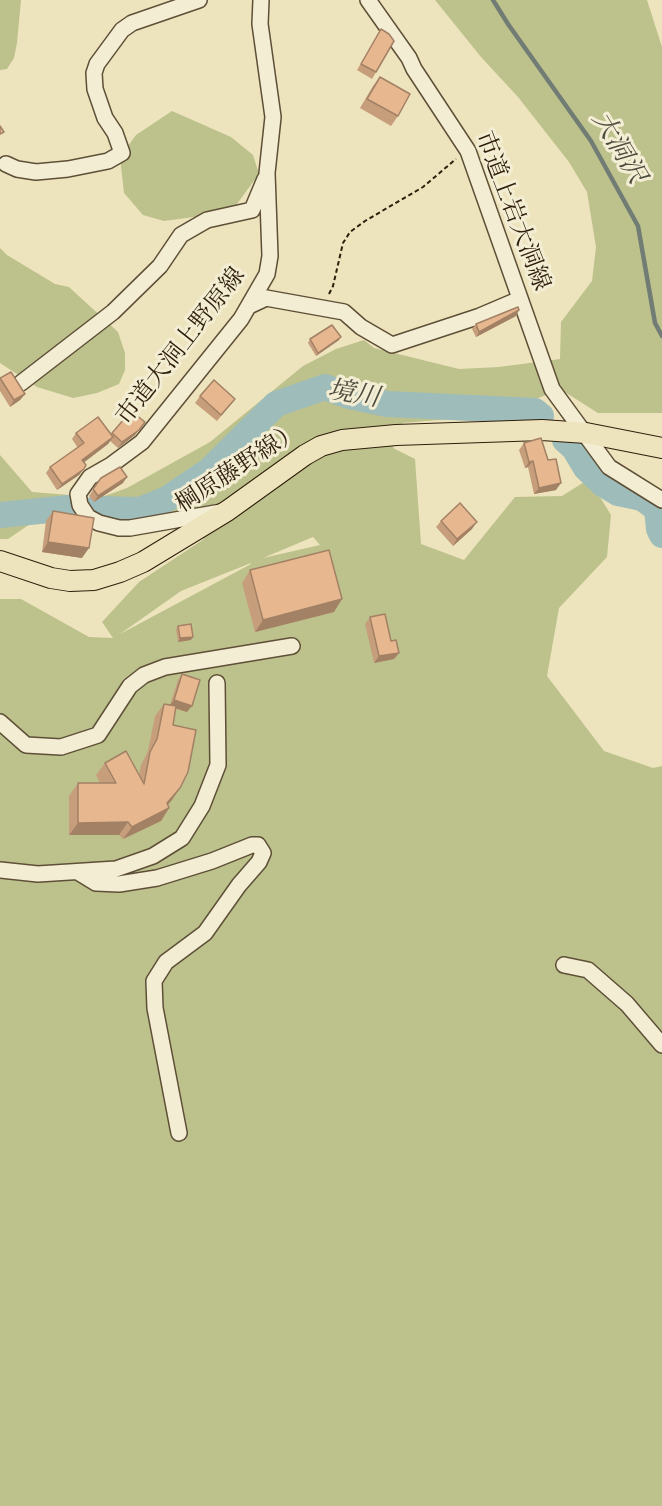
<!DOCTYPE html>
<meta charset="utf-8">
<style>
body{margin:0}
canvas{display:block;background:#ede3bc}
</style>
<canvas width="662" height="1506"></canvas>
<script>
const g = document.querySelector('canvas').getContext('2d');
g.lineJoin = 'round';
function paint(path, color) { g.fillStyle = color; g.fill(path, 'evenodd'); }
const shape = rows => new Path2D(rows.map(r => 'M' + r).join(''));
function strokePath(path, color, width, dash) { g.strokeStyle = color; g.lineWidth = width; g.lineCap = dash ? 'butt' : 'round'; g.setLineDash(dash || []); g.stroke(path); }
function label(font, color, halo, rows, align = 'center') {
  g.font = font + ' "Sorts Mill Goudy","Noto Serif JP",serif'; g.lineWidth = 6; g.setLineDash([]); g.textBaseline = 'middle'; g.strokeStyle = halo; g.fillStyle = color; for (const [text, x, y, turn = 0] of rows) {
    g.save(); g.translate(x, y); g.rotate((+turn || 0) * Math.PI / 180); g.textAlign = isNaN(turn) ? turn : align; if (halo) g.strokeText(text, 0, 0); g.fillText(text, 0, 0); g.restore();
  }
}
paint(shape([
 [0,0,21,0,17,43,14,58,7,69,0,70],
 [435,0,647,0,662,47,662,413,598,413,560,389,498,415,403,423,393,448,415,459,421,544,464,560,515,497,562,496,589,479,611,515,607,557,559,608,547,676,604,751,653,768,662,766,662,1506,0,1506,0,599,21,599,89,637,113,638,102,622,139,582,204,539,166,516,111,516,33,522,8,539,0,539,0,455,32,492,70,495,85,503,127,488,210,442,303,366,336,349,364,340,374,348,459,369,499,367,560,359,561,322,592,281,596,247,587,192,569,162,518,97,481,57],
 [313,537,320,545,263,558],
 [251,563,251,564,120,634,181,591],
 [172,111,231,137,253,155,259,174,231,212,164,221,143,215,124,193,120,157,136,135],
 [0,248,7,255,55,284,69,287,118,332,125,353,125,370,119,384,97,393,73,398,37,387,0,363]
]), '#bdc28d');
strokePath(shape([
 [493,0,508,24,591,141,638,226,655,323,662,336]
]), '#717d74', 4.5);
strokePath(shape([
 [565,440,574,448,586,468,603,484,618,493,642,498,657,509,659,529,662,535],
 [95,509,140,510,167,499,210,470,276,404,325,387,349,396,387,404,535,411,541,416],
 [0,515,69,508]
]), '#9dbcba', 26);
const minor = shape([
 [368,0,409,58,414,69,468,151,552,389,609,467,662,500],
 [6,164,17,169,36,172,68,169,108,161,122,153,115,133,105,118,95,89,94,73,97,64,122,30,132,23,199,0],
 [249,306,266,298,344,312,361,327,392,345,480,316,520,299],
 [21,383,113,312,160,266,181,235,207,220,252,210,265,179],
 [221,512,130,528,119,528,99,523,88,517,80,505,78,494,90,477,111,465,142,442,241,319,267,274,270,256,267,173,273,117,260,24,261,0],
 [0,722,26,745,61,747,98,735,130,686,144,675,165,667,292,646],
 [0,870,38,874,116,869,153,856,182,838,202,806,218,765,217,683],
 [78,872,96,883,119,884,157,878,212,861,252,845,258,845,263,853,259,862,239,885,205,933,166,962,154,981,155,1008,179,1133],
 [564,965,588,970,627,1004,662,1045]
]);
const major = shape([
 [0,561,51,578,70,581,94,580,120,572,143,562,227,511,305,455,321,446,342,440,396,435,542,430,586,433,662,448]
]);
strokePath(minor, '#5e4f37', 18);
strokePath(major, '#2e1e0b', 22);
strokePath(shape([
 [329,294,333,286,343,243,350,232,365,221,423,187,456,159]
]), '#2e1e0b', 2, [4.5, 3]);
strokePath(minor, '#f3edd3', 15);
strokePath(major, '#ede3bc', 20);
paint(shape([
 [381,29,376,72,372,79,357,70],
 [380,77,398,116,391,126,360,108,373,86],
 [516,316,476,337,472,329,476,324],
 [310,339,339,340,316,356,308,343],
 [11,372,25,394,20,400,10,407,0,391,0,379],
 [200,396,235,399,217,421,195,403],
 [131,411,135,435,118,448,110,441,108,444,84,462,86,465,79,475,57,490,46,473,50,467,78,448,72,439,76,433,111,435],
 [524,443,556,490,534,494,528,467,525,468,519,450],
 [101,478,123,483,94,502,89,496],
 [53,511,82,558,42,552,46,521],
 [441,521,472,529,453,546,436,527],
 [250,570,334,612,255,632,242,583],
 [370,617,391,641,399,653,394,659,374,663,365,624],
 [178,626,191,640,178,642,176,629],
 [182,674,187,712,176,709,173,725,180,788,168,805,169,808,161,821,123,839,119,835,69,835,69,796,78,783,100,783,96,775,105,763,139,775,141,765,148,751,155,716,164,704,170,705,178,680]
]), '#c79e7c');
paint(shape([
 [519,310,516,316,476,337,479,332],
 [341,337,339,340,316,356,318,353],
 [25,394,20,400,10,407,14,400],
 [145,422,135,435,118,448,122,442],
 [113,437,108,444,78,467,82,460],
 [533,461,528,467,525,468,529,462],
 [84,469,79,475,57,490,62,484],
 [127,477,123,483,94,502,98,496],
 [561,483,556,490,534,494,539,488],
 [477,522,472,529,453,546,457,539],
 [48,542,89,548,82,558,42,552],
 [342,599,334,612,255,632,263,620],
 [193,637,191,640,178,642,180,638],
 [399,653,394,659,374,663,379,656],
 [174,700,192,706,187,712,169,706],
 [180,788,172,800,160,813,169,808,161,821,123,839,132,827,167,803],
 [128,822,119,835,69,835,78,823]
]), '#a28165');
const building = shape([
 [381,29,389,34,394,41,376,72,361,64,381,29],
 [380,77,410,94,398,116,367,99,380,77],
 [0,126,4,132,0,134,0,126],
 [518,307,519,310,479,332,476,324,518,307],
 [332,325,341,337,318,353,310,339,332,325],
 [11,372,25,394,14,400,0,378,11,372],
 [214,380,235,399,221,415,200,396,214,380],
 [131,411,145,422,139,430,122,442,112,433,131,411],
 [98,417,113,437,82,460,86,465,84,469,62,484,50,467,84,443,76,433,98,417],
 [541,438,548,460,556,459,561,483,539,488,533,461,529,462,524,443,541,438],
 [120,467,127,477,98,496,93,489,101,478,120,467],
 [460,503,477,522,457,539,441,521,460,503],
 [53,511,94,518,89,548,48,542,53,511],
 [329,550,342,599,263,620,250,570,329,550],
 [385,614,391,641,396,640,399,653,379,656,370,617,385,614],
 [191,624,193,637,180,638,178,626,191,624],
 [182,674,200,680,192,706,174,700,182,674],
 [164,704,176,706,173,725,196,730,188,772,180,788,167,803,169,808,132,827,128,822,78,823,78,783,116,783,105,763,126,751,144,784,150,752,157,739,164,704]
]);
paint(building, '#e7b890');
strokePath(building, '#a28165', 1.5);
label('24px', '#2e1e0b', '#f3edd3', [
 ["市道上岩大洞線",510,212,69],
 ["市道大洞上野原線",183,348,-52],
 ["棡原藤野線）",240,470,-33]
]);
label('italic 26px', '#4f4d40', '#f3edd3', [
 ["大洞沢",616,149,59],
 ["境川",353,397,10]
]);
</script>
